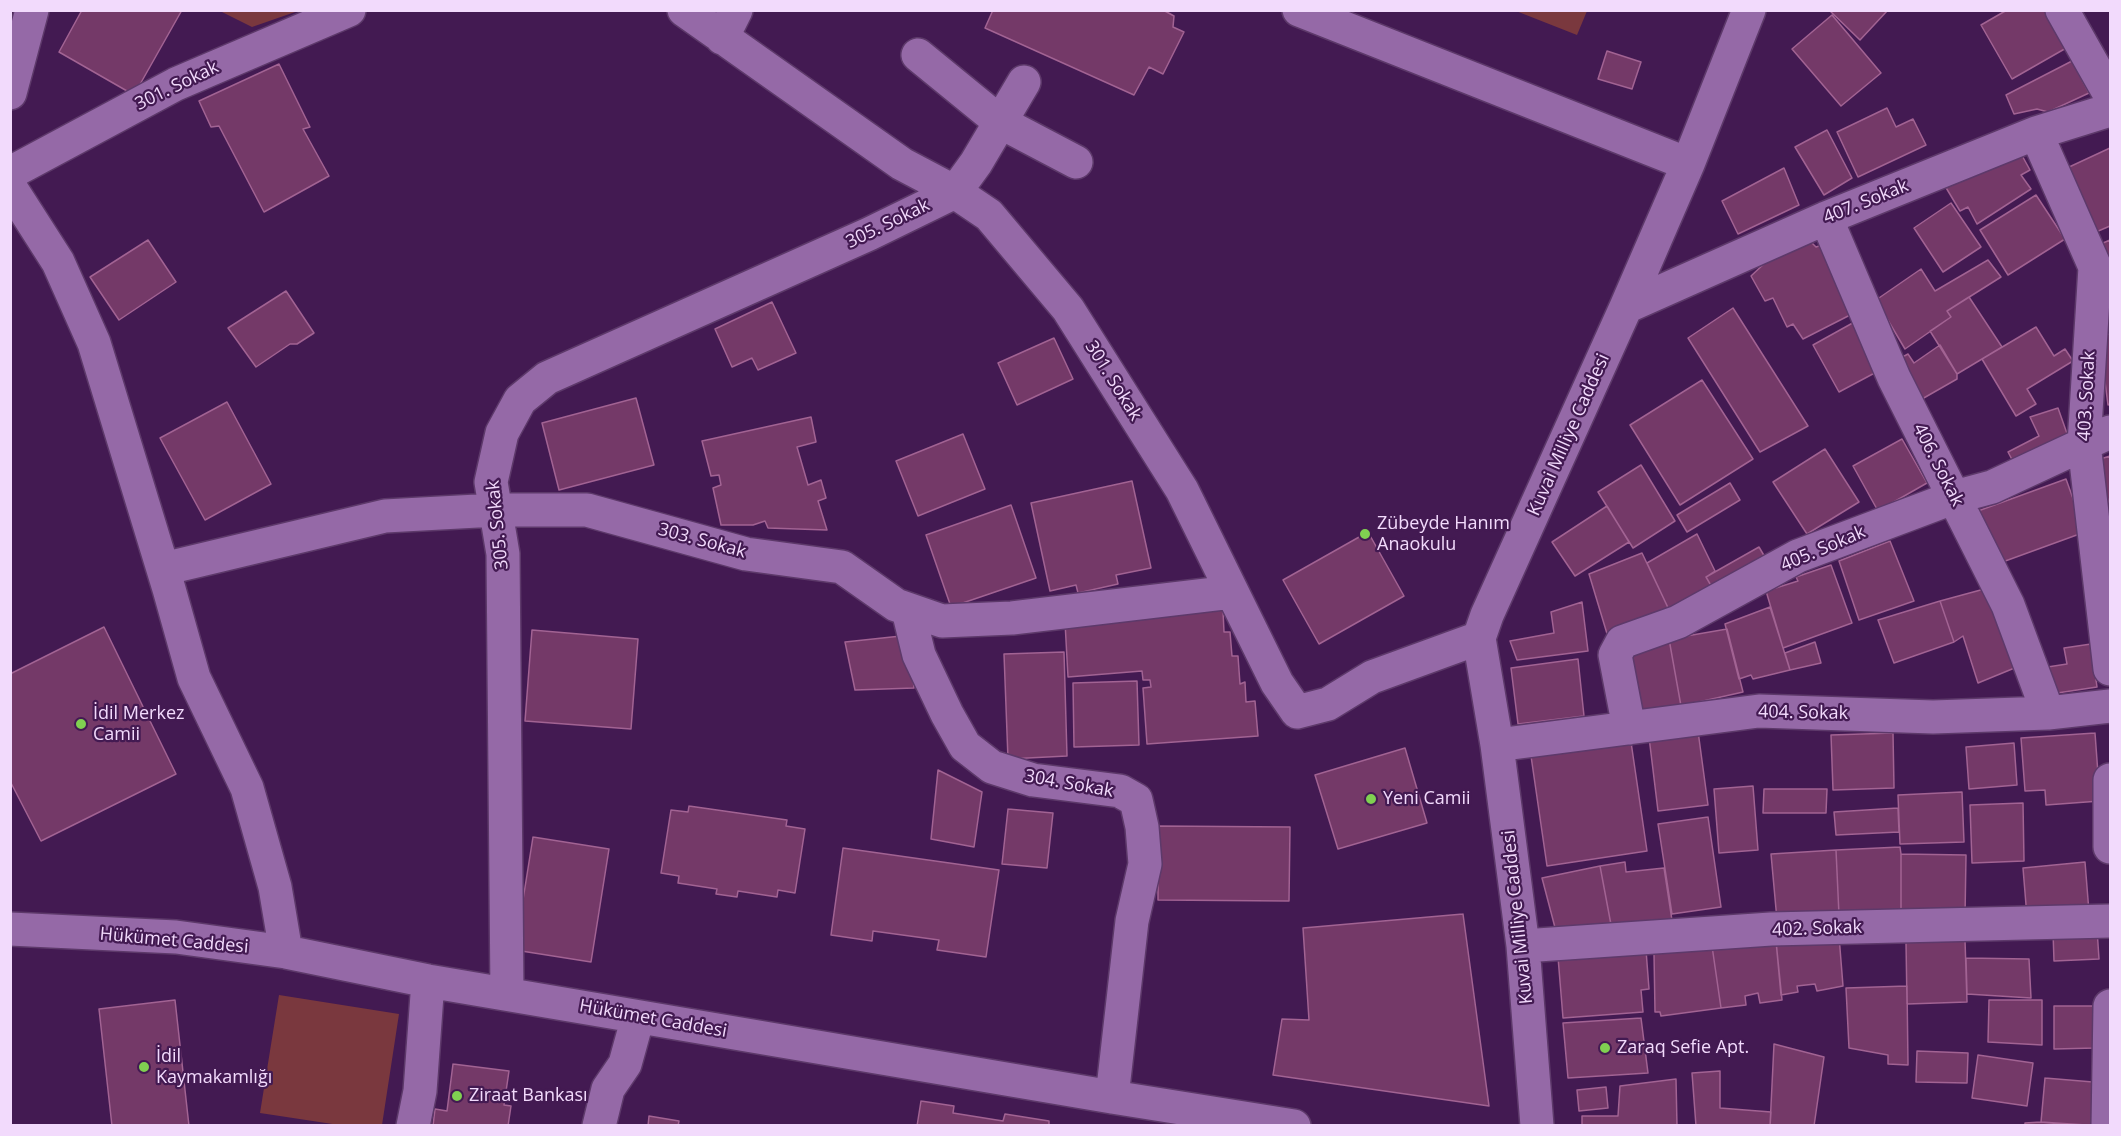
<!DOCTYPE html>
<meta charset="utf-8">
<style>
body{margin:0}
#map{position:relative;width:2121px;height:1136px;overflow:hidden;background:#431a52;font-family:"Open Sans",sans-serif}
canvas{display:block}
.frame{position:absolute;inset:0;border:12px solid #f2dafc;pointer-events:none}
</style>
<div id="map">
<canvas width="2121" height="1136"></canvas>
<div class="frame"></div>
</div>
<script>
const g = document.querySelector('canvas').getContext('2d');
g.lineJoin = 'round';
function paint(path, color) { g.fillStyle = color; g.fill(path, 'evenodd'); }
const shape = rows => new Path2D(rows.map(r => 'M' + r).join(''));
function strokePath(path, color, width, dash) { g.strokeStyle = color; g.lineWidth = width; g.lineCap = dash ? 'butt' : 'round'; g.setLineDash(dash || []); g.stroke(path); }
function label(font, color, halo, rows, align = 'center') {
  g.font = font + ' "Open Sans",sans-serif'; g.lineWidth = 4.5; g.setLineDash([]); g.textBaseline = 'middle'; g.strokeStyle = halo; g.fillStyle = color; for (const [text, x, y, turn = 0] of rows) {
    g.save(); g.translate(x, y); g.rotate((+turn || 0) * Math.PI / 180); g.textAlign = isNaN(turn) ? turn : align; if (halo) g.strokeText(text, 0, 0); g.fillText(text, 0, 0); g.restore();
  }
}
paint(shape([
 [220,11,220,10,298,11,252,27],
 [1516,11,1587,11,1577,35],
 [279,995,399,1014,382,1125,339,1125,260,1113]
]), '#7a383e');
const building = shape([
 [82,10,182,10,134,95,59,52,82,10],
 [993,10,1163,10,1174,16,1173,27,1184,32,1163,74,1149,67,1134,95,985,28,993,10],
 [1829,10,1888,10,1860,40,1829,10],
 [2007,10,2047,10,2068,47,2012,79,1981,25,2007,10],
 [1832,15,1881,73,1841,106,1792,49,1832,15],
 [1607,51,1641,62,1632,89,1598,79,1607,51],
 [2072,61,2089,93,2048,112,2037,109,2014,114,2006,95,2072,61],
 [279,64,310,127,303,129,329,176,264,212,219,126,211,127,199,101,279,64],
 [1887,108,1896,127,1913,119,1926,145,1858,177,1837,132,1887,108],
 [1827,130,1852,178,1824,195,1795,147,1827,130],
 [2110,148,2110,226,2096,232,2067,168,2110,148],
 [2019,150,2030,170,2021,175,2031,189,1977,224,1968,207,1960,211,1942,181,2019,150],
 [1784,168,1799,205,1738,234,1722,201,1784,168],
 [2036,195,2065,239,2008,275,1980,230,2036,195],
 [1951,203,1981,247,1943,272,1914,228,1951,203],
 [148,240,176,282,119,320,90,277,148,240],
 [2110,240,2110,278,2096,246,2110,240],
 [1803,243,1812,243,1816,247,1822,245,1854,313,1803,339,1793,324,1787,327,1773,298,1765,301,1751,276,1767,261,1803,243],
 [1988,260,2001,277,1947,311,1951,317,1905,349,1876,300,1921,269,1935,291,1988,260],
 [286,291,314,333,297,344,290,344,256,367,228,328,286,291],
 [1969,297,2002,347,1957,374,1930,331,1951,317,1947,311,1969,297],
 [772,302,796,353,758,370,752,358,732,367,715,329,772,302],
 [1733,308,1808,426,1760,452,1688,338,1733,308],
 [1858,320,1884,368,1839,392,1813,345,1858,320],
 [2036,327,2054,356,2065,349,2073,361,2027,389,2036,404,2016,416,1982,359,2036,327],
 [2110,334,2110,404,2108,405,2099,335,2110,334],
 [1054,338,1073,379,1017,405,998,363,1054,338],
 [1940,345,1957,374,1957,379,1915,403,1893,362,1908,354,1914,363,1940,345],
 [1702,380,1753,459,1680,505,1630,425,1702,380],
 [636,398,654,465,559,490,542,423,636,398],
 [227,402,271,484,205,520,160,438,227,402],
 [2058,408,2070,442,2017,469,2008,452,2039,436,2030,417,2058,408],
 [811,417,816,442,797,447,808,485,821,480,826,498,818,501,827,530,768,528,765,521,753,525,721,525,713,488,721,485,719,475,711,476,702,441,811,417],
 [963,434,985,489,918,516,896,461,963,434],
 [1902,439,1927,483,1878,511,1853,466,1902,439],
 [1825,449,1859,502,1807,534,1773,482,1825,449],
 [2110,456,2110,508,2097,460,2110,456],
 [1641,465,1675,521,1633,548,1598,492,1641,465],
 [2066,479,2085,532,1997,564,1978,511,2066,479],
 [1132,481,1151,568,1116,575,1118,584,1078,593,1076,585,1050,591,1031,503,1132,481],
 [1730,483,1740,500,1687,532,1677,515,1730,483],
 [1011,505,1036,578,951,607,926,535,1011,505],
 [1607,506,1629,542,1575,576,1552,542,1607,506],
 [1368,532,1404,596,1319,644,1283,580,1368,532],
 [1697,534,1715,571,1706,577,1716,594,1671,614,1647,563,1697,534],
 [1890,541,1914,601,1859,620,1839,561,1890,541],
 [1759,547,1769,564,1716,594,1706,577,1759,547],
 [1642,553,1671,614,1608,637,1589,574,1642,553],
 [1831,565,1852,623,1783,648,1766,591,1798,581,1796,577,1831,565],
 [1988,588,2017,667,1978,683,1963,636,1954,642,1940,601,1988,588],
 [1940,601,1954,642,1894,663,1878,620,1940,601],
 [1582,602,1588,651,1517,660,1510,641,1554,633,1551,612,1582,602],
 [1770,607,1790,670,1753,679,1751,675,1739,679,1725,624,1770,607],
 [1223,610,1224,632,1230,632,1232,656,1238,656,1240,684,1245,682,1246,702,1255,701,1258,736,1147,744,1143,688,1151,687,1150,680,1143,680,1142,671,1068,677,1065,622,1223,610],
 [104,627,176,774,41,841,10,781,10,674,104,627],
 [1727,629,1743,692,1681,706,1669,639,1727,629],
 [532,630,638,639,631,729,525,721,532,630],
 [901,636,912,667,914,688,855,690,845,642,901,636],
 [1669,639,1681,706,1638,714,1626,647,1669,639],
 [1815,642,1821,663,1790,670,1785,653,1815,642],
 [2091,644,2097,687,2044,695,2041,668,2067,664,2064,648,2091,644],
 [1064,652,1067,756,1008,759,1004,654,1064,652],
 [1578,659,1584,716,1518,724,1511,668,1578,659],
 [1137,681,1139,745,1074,747,1073,683,1137,681],
 [1698,731,1708,805,1658,811,1649,737,1698,731],
 [1893,733,1894,788,1833,790,1831,735,1893,733],
 [2095,733,2100,801,2046,805,2045,790,2025,791,2021,738,2095,733],
 [1631,742,1647,851,1547,866,1531,756,1631,742],
 [2014,743,2017,785,1969,789,1966,747,2014,743],
 [1405,748,1427,823,1338,849,1315,775,1405,748],
 [938,770,982,792,974,847,931,839,938,770],
 [1753,786,1758,850,1719,853,1714,789,1753,786],
 [1764,789,1827,789,1826,813,1763,813,1764,789],
 [1962,792,1964,842,1900,844,1898,795,1962,792],
 [2023,803,2024,861,1972,863,1970,805,2023,803],
 [689,806,787,820,786,826,805,829,795,893,778,890,777,897,738,891,737,897,716,894,717,889,678,883,679,876,661,873,671,810,688,812,689,806],
 [1898,808,1899,832,1836,835,1834,812,1898,808],
 [1008,809,1053,813,1047,868,1002,864,1008,809],
 [1708,817,1721,907,1672,914,1658,824,1708,817],
 [1158,826,1290,827,1289,901,1158,900,1158,826],
 [533,837,609,849,591,962,515,950,533,837],
 [1900,847,1901,854,1901,917,1839,915,1836,850,1900,847],
 [843,848,999,870,986,957,937,950,939,940,873,931,872,941,831,935,843,848],
 [1836,850,1839,915,1777,920,1771,854,1836,850],
 [1901,854,1966,855,1965,917,1901,917,1901,854],
 [1625,862,1626,872,1664,868,1673,927,1612,930,1600,866,1625,862],
 [2085,862,2089,912,2027,917,2023,868,2085,862],
 [1600,866,1612,930,1558,939,1542,878,1600,866],
 [1463,914,1489,1106,1273,1075,1282,1019,1309,1020,1303,928,1463,914],
 [2097,929,2099,959,2054,961,2053,932,2097,929],
 [1839,936,1843,986,1817,991,1815,984,1797,986,1798,992,1781,995,1776,941,1839,936],
 [1965,940,1967,1002,1907,1004,1906,942,1965,940],
 [1776,941,1782,1000,1760,1003,1758,993,1745,996,1746,1005,1721,1008,1712,946,1776,941],
 [1712,946,1721,1008,1661,1016,1660,1012,1655,1012,1654,953,1712,946],
 [1646,950,1649,989,1641,990,1643,1012,1563,1018,1558,957,1646,950],
 [1966,958,2029,959,2031,998,1967,994,1966,958],
 [1907,986,1908,1065,1888,1064,1888,1055,1849,1048,1846,988,1907,986],
 [175,1000,189,1126,112,1126,99,1009,175,1000],
 [1989,1000,2042,1000,2042,1045,1988,1042,1989,1000],
 [2054,1006,2096,1006,2096,1048,2054,1049,2054,1006],
 [1641,1018,1648,1073,1568,1078,1563,1023,1641,1018],
 [1774,1044,1824,1057,1814,1126,1770,1126,1774,1044],
 [1917,1051,1968,1053,1967,1083,1916,1082,1917,1051],
 [1978,1055,2033,1063,2027,1106,1972,1098,1978,1055],
 [453,1064,509,1071,504,1105,511,1106,508,1126,433,1126,435,1109,447,1111,453,1064],
 [1720,1071,1720,1108,1771,1112,1770,1126,1696,1126,1692,1073,1720,1071],
 [2045,1078,2105,1083,2101,1126,2041,1122,2045,1078],
 [1676,1079,1677,1126,1582,1126,1582,1116,1618,1116,1620,1086,1676,1079],
 [1606,1087,1608,1108,1579,1111,1577,1090,1606,1087],
 [921,1101,954,1106,953,1113,1003,1121,1005,1114,1049,1121,1049,1126,917,1126,921,1101],
 [649,1116,679,1121,678,1126,648,1126,649,1116],
 [2041,1122,2081,1126,2025,1126,2025,1123,2041,1122]
]);
paint(building, '#743968');
strokePath(building, '#a26393', 1.5);
const minor = shape([
 [684,10,902,164,955,192,989,215,1068,309,1182,490,1277,683,1297,712,1328,704,1372,677,1479,638],
 [1299,10,1688,164],
 [2062,10,2110,95],
 [722,38,736,10],
 [918,55,1000,122,1076,162],
 [10,93,32,10],
 [2036,133,2095,267,2084,444,2110,669],
 [10,173,176,84,349,10],
 [10,187,58,262,94,343,169,589,194,678,247,788,275,887,286,952],
 [1826,218,1894,378,2008,605,2048,713],
 [1626,307,1826,218,2036,133,2110,110],
 [163,569,385,516,496,510,587,510,746,554,842,567,896,605,942,621,1012,618,1232,592],
 [908,610,919,655,947,714,965,746,992,767,1033,780,1120,791,1136,800,1142,827,1145,864,1132,921,1112,1097],
 [1629,728,1615,655,1622,642,1678,622,1798,556,1955,497,1992,487,2110,432],
 [1497,745,1759,711,1933,717,2048,713,2110,706],
 [2110,780,2110,847],
 [10,929,176,937,286,952,428,981,1112,1097,1294,1126],
 [1523,946,1771,929,2110,921],
 [507,994,503,554,491,482,502,433,520,400,547,378,869,234,955,192,976,163,1024,82],
 [413,1126,420,1091,428,981],
 [599,1126,608,1089,625,1064,638,1017],
 [1537,1126,1523,946,1497,745,1479,638,1487,615,1626,307,1688,164,1749,10],
 [2108,1126,2110,1006]
]);
strokePath(minor, '#5d396a', 36);
strokePath(minor, '#9569a7', 33);
for (const [x, y, r, color] of [
 [1365,534,6,"#80d051"],
 [81,724,6,"#80d051"],
 [1371,799,6,"#80d051"],
 [1605,1048,6,"#80d051"],
 [144,1067,6,"#80d051"],
 [457,1096,6,"#80d051"]
]) { const dot = new Path2D(); dot.arc(x, y, r, 0, 2 * Math.PI); g.fillStyle = color; g.fill(dot); strokePath(dot, '#431a52', 2); }
label('18px', '#f2dafc', '#431a52', [
 ["301. Sokak",177,86,-26],
 ["407. Sokak",1866,202,-22],
 ["305. Sokak",888,224,-26],
 ["301. Sokak",1113,381,58],
 ["403. Sokak",2087,396,-87],
 ["Kuvai Milliye Caddesi",1569,435,-66],
 ["406. Sokak",1938,465,63],
 ["305. Sokak",498,525,-96],
 ["303. Sokak",702,541,15],
 ["405. Sokak",1823,549,-23],
 ["404. Sokak",1803,713,1],
 ["304. Sokak",1069,784,10],
 ["Kuvai Milliye Caddesi",1518,917,-96],
 ["402. Sokak",1817,929,-2],
 ["Hükümet Caddesi",174,941,5],
 ["Hükümet Caddesi",653,1019,10]
]);
label('18px', '#f2dafc', '#431a52', [
 ["Zübeyde Hanım",1377,524],
 ["Anaokulu",1377,545],
 ["İdil Merkez",93,714],
 ["Camii",93,735],
 ["Yeni Camii",1383,799],
 ["Zaraq Sefie Apt.",1617,1048],
 ["İdil",156,1057],
 ["Kaymakamlığı",156,1078],
 ["Ziraat Bankası",469,1096]
], 'left');
</script>
